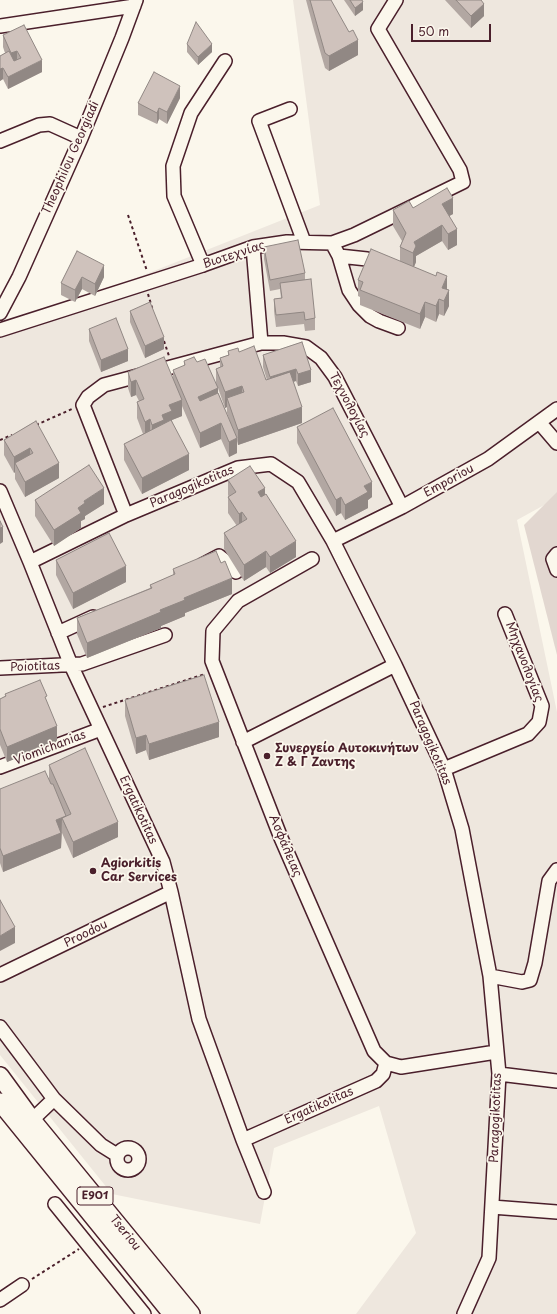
<!DOCTYPE html>
<meta charset="utf-8">
<style>
body{margin:0}
#map{position:relative;width:557px;height:1314px;overflow:hidden;background:#fbf7ec;font-family:"Playpen Sans",sans-serif}
canvas{display:block}
.scale{position:absolute;left:411px;top:24px;width:80px;height:18px;box-sizing:border-box;border:2px solid #4a1f2b;border-top:0;padding-left:5px;font-size:12px;line-height:14px;white-space:nowrap;color:#4a1f2b;-webkit-text-stroke:3px #fbf7ec;paint-order:stroke}
</style>
<div id="map">
<canvas width="557" height="1314"></canvas>
<div class="scale">50 m</div>
</div>
<script>
const g = document.querySelector('canvas').getContext('2d');
g.lineJoin = 'round';
function paint(path, color) { g.fillStyle = color; g.fill(path, 'evenodd'); }
const shape = rows => new Path2D(rows.map(r => 'M' + r).join(''));
function strokePath(path, color, width, dash) { g.strokeStyle = color; g.lineWidth = width; g.lineCap = dash ? 'butt' : 'round'; g.setLineDash(dash || []); g.stroke(path); }
function label(font, color, halo, rows, align = 'center') {
  g.font = font + ' "Playpen Sans",sans-serif'; g.lineWidth = 3.5; g.setLineDash([]); g.textBaseline = 'middle'; g.strokeStyle = halo; g.fillStyle = color; for (const [text, x, y, turn = 0] of rows) {
    g.save(); g.translate(x, y); g.rotate((+turn || 0) * Math.PI / 180); g.textAlign = isNaN(turn) ? turn : align; if (halo) g.strokeText(text, 0, 0); g.fillText(text, 0, 0); g.restore();
  }
}
paint(shape([
 [293,0,557,0,557,498,517,520,557,712,557,1314,356,1314,416,1233,379,1106,274,1148,260,1224,112,1194,0,1055,0,332,320,205]
]), '#eee7de');
paint(shape([
 [557,492,557,655,524,525]
]), '#e2d7d0');
const minor = shape([
 [0,26,134,6],
 [290,109,259,121,304,242],
 [0,141,39,125,50,124,81,138],
 [332,243,339,256,349,290,359,305,370,316,379,321,398,328],
 [253,247,261,343],
 [339,256,367,259,383,263],
 [203,265,174,196,173,166,191,113,225,61],
 [0,313,19,277,81,138,122,38,136,0],
 [0,330,203,265,253,247,287,242,332,243,354,235,463,182,460,170,378,29,396,0],
 [539,422,557,443],
 [0,491,30,562,71,665,163,862,171,892,199,1019,243,1140,264,1192],
 [126,515,83,405,88,397,104,385,261,343,283,343,306,347,321,358,335,377,402,507],
 [333,541,402,507,488,459,557,409],
 [557,554,553,559,557,570],
 [312,559,238,601,213,631,212,661,281,838,374,1051,386,1063,401,1067,496,1052],
 [30,562,126,515,238,468,271,464,298,482,333,541,395,665,444,769,462,829,490,976,499,1074,489,1258,464,1314],
 [202,565,219,556,233,567,236,572],
 [58,633,93,617],
 [0,668,82,664,165,635],
 [243,742,395,665],
 [0,767,101,729],
 [444,769,528,734,539,722,542,706,505,614],
 [0,975,171,892],
 [490,976,522,982,530,980,535,963,549,881,557,870],
 [0,1027,54,1099,101,1145,117,1155],
 [499,1074,557,1081],
 [32,1120,54,1099],
 [243,1140,376,1081,383,1074,386,1063],
 '117 1159a11 11 0 1 1 22 0a11 11 0 1 1-22 0Z',
 [55,1204,144,1314],
 [492,1207,557,1212],
 [0,1300,22,1285]
]);
const major = shape([
 [0,1076,32,1120,191,1314],
 [0,1102,172,1314]
]);
strokePath(minor, '#4a1f2b', 16);
strokePath(major, '#4a1f2b', 20);
strokePath(shape([
 [128,215,147,271],
 [148,294,153,311],
 [164,341,169,356],
 [36,425,72,409],
 [0,440,12,435],
 [103,707,205,674],
 [32,1279,79,1249]
]), '#4a1f2b', 2, [3, 3]);
strokePath(minor, '#fbf7ec', 13);
strokePath(major, '#fbf7ec', 17);
paint(shape([
 [306,0,331,0,358,55,329,71,325,68,314,30],
 [344,0,362,0,363,10,355,16],
 [445,0,481,0,484,16,471,28],
 [3,35,42,72,8,89,3,79,0,81,0,56,5,53,3,47],
 [187,44,212,52,198,65,187,52],
 [180,98,167,124,159,119,157,124,138,115,138,103],
 [413,208,453,214,449,216,457,245,448,250,442,241,416,256,416,262,414,267,447,290,449,306,444,316,439,314,436,322,425,317,420,329,360,305,360,297,358,296,358,280,400,261,400,247,402,241,393,226,393,210],
 [264,247,305,273,305,280,315,318,315,330,305,331,304,324,276,327,274,311,274,299,281,298,280,289,270,291,264,259],
 [77,251,104,277,95,296,82,289,75,302,61,295,61,283],
 [130,311,164,349,145,358,130,322],
 [89,329,128,361,101,372,89,341],
 [302,342,311,382,298,386,296,381,293,382,302,423,238,445,237,441,237,453,229,457,221,439,200,448,182,406,182,416,172,420,172,421,189,470,142,494,124,460,124,444,143,434,137,418,137,402,139,401,136,395,131,397,128,388,128,372,173,379,173,370,184,366,184,361,197,362,216,384,216,369,220,367,220,358,228,355,228,351,239,352,266,380,267,380,263,367,263,355],
 [218,388,225,408,227,407,227,413,231,424,218,393],
 [36,421,59,478,25,497,15,479,15,472,14,473,4,455,4,440],
 [297,427,372,497,368,500,368,508,345,520,341,513,336,516,297,443],
 [228,480,265,495,296,557,270,573,266,567,244,581,224,549,224,533,237,526,228,513,228,497,229,497,228,495],
 [35,500,104,504,85,516,85,519,81,521,81,528,54,546,35,516],
 [56,560,126,582,73,609,56,575],
 [173,569,232,594,185,613,185,616,161,626,161,628,87,658,77,634,77,618,150,588,150,585,173,575],
 [5,694,47,702,57,742,7,762,0,745,0,699,5,696],
 [125,700,219,737,149,760,146,750,136,754,125,716],
 [49,765,118,837,73,858,62,833,61,848,3,872,0,863,0,789,49,780]
]), '#b2a7a2');
paint(shape([
 [363,2,363,10,355,16,355,8],
 [484,4,484,16,471,28,471,16],
 [358,40,358,55,329,71,329,56],
 [212,44,212,52,198,65,198,57],
 [17,51,17,63,11,65,11,53],
 [42,60,42,72,8,89,8,77],
 [3,68,3,79,0,81,0,69],
 [180,86,180,98,167,124,167,112],
 [159,108,159,119,157,124,157,113],
 [453,198,453,214,442,220,442,204],
 [442,225,442,241,416,256,416,262,413,269,413,253,414,242],
 [457,229,457,245,448,250,448,234],
 [104,265,104,277,95,296,95,284],
 [447,276,447,292,442,288],
 [82,277,82,289,75,302,75,290],
 [449,290,449,306,444,316,444,301],
 [439,299,439,314,436,322,436,306],
 [425,302,425,317,420,329,420,314],
 [164,337,164,349,145,358,145,346],
 [128,349,128,361,101,372,101,360],
 [296,369,296,381,270,389,270,377],
 [311,370,311,382,298,386,298,374],
 [136,380,136,395,131,397,131,382],
 [242,386,242,402,227,398,227,407,225,408,225,392],
 [218,388,218,403,198,412,198,397],
 [182,400,182,416,172,420,172,426,152,441,152,425,169,405],
 [302,407,302,423,238,445,238,430],
 [150,419,150,435,145,437,145,422],
 [221,423,221,439,200,448,200,433],
 [237,438,237,453,229,457,229,442],
 [30,448,30,464,15,463,15,472,14,473,14,457],
 [189,454,189,470,142,494,142,478],
 [59,463,59,478,25,497,25,482],
 [372,482,372,497,368,500,368,508,345,520,345,505,364,486],
 [104,488,104,504,85,516,85,519,81,521,81,528,54,546,54,530,78,508,84,501],
 [265,488,265,504,258,492],
 [341,497,341,513,336,516,336,500],
 [242,512,242,527,239,529,239,514],
 [3,527,3,542,0,544,0,528],
 [296,541,296,557,270,573,270,557],
 [266,551,266,567,244,581,244,565],
 [126,566,126,582,73,609,73,593],
 [232,578,232,594,185,613,185,616,161,626,161,628,87,658,87,643,184,598],
 [219,722,219,737,149,760,149,744],
 [57,726,57,742,7,762,7,747],
 [146,735,146,750,136,754,136,738],
 [66,816,66,828,62,818,61,848,3,872,3,856,56,820],
 [118,822,118,837,73,858,73,842],
 [15,927,15,943,0,951,0,936]
]), '#918884');
const building = shape([
 [310,0,331,0,349,32,353,30,358,40,329,56,325,53,310,0],
 [350,0,362,0,363,2,355,8,350,0],
 [456,0,481,0,484,4,471,16,456,0],
 [196,22,212,44,198,57,187,44,196,22],
 [24,25,42,60,8,77,3,68,0,69,0,56,9,51,14,61,21,58,17,51,11,53,3,35,24,25],
 [154,72,180,86,167,112,159,108,157,113,138,103,154,72],
 [447,188,453,198,442,204,457,229,448,234,442,225,414,242,416,246,413,253,400,247,406,233,393,210,409,201,413,208,447,188],
 [298,240,305,273,270,280,264,247,298,240],
 [371,249,436,276,437,272,447,276,442,288,449,290,444,301,439,299,436,306,425,302,420,314,360,290,363,282,358,280,371,249],
 [77,251,104,265,95,284,82,277,75,290,61,283,77,251],
 [311,279,315,318,305,320,304,312,276,315,274,299,282,298,280,283,311,279],
 [150,302,164,337,145,346,130,311,150,302],
 [116,318,128,349,101,360,89,329,116,318],
 [302,342,311,370,298,374,296,369,270,377,263,355,302,342],
 [254,346,266,380,290,372,302,407,238,430,227,398,244,392,242,386,225,392,216,369,223,366,220,358,229,355,228,351,238,348,239,352,254,346],
 [164,357,182,400,169,405,172,411,162,415,164,420,152,425,150,419,145,422,137,402,144,399,136,380,131,382,128,372,164,357],
 [194,357,197,362,205,359,218,388,198,397,200,401,218,393,237,438,229,442,221,423,200,433,173,370,185,365,184,361,194,357],
 [333,408,372,482,364,486,368,492,345,505,341,497,336,500,297,427,333,408],
 [171,420,189,454,142,478,124,444,171,420],
 [36,421,59,463,25,482,15,463,33,453,30,448,14,457,4,440,36,421],
 [89,465,104,488,84,501,85,503,78,508,81,513,54,530,35,500,89,465],
 [250,466,265,488,258,492,261,497,266,494,296,541,270,557,266,551,244,565,224,533,247,519,242,512,239,514,228,497,236,492,228,480,250,466],
 [0,521,3,527,0,528,0,521],
 [109,533,126,566,73,593,56,560,109,533],
 [216,551,221,563,225,561,232,578,184,598,185,600,160,610,161,612,87,643,77,618,152,588,150,585,175,574,173,569,216,551],
 [204,675,219,722,149,744,146,735,136,738,125,700,204,675],
 [40,680,47,696,45,697,57,726,7,747,0,729,0,699,6,696,5,694,40,680],
 [85,748,118,822,73,842,62,818,71,814,49,765,85,748],
 [45,771,51,784,53,784,66,816,56,820,61,833,3,856,0,848,0,789,45,771],
 [0,900,15,927,0,936,0,900]
]);
paint(building, '#cfc2bc');
strokePath(building, '#918884', 1);
for (const [x, y, r, color] of [
 [267,756,4,"#4a1f2b"],
 [93,871,4,"#4a1f2b"]
]) { const dot = new Path2D(); dot.arc(x, y, r, 0, 2 * Math.PI); g.fillStyle = color; g.fill(dot); strokePath(dot, '#fbf7ec', 1.5); }
for (const [x, y, w] of [
 [95,1196,36]
]) { const box = new Path2D(); box.roundRect(x - w / 2, y - 9, w, 18, 3); g.fillStyle = '#fbf7ec'; g.fill(box); strokePath(box, '#4a1f2b', 1); }
label('bold 11px', '#4a1f2b', null, [
 ["E901",95,1196]
]);
label('12px', '#4a1f2b', '#fbf7ec', [
 ["Theophilou Georgiadi",71,158,-66],
 ["Βιοτεχνίας",234,255,-18],
 ["Τεχνολογίας",349,405,62],
 ["Emporiou",449,481,-29],
 ["Paragogikotitas",192,487,-23],
 ["Μηχανολογίας",524,662,69],
 ["Poiotitas",35,667,-2],
 ["Paragogikotitas",430,743,67],
 ["Viomichanias",50,748,-21],
 ["Ergatikotitas",138,810,65],
 ["Ασφάλειας",285,846,67],
 ["Proodou",86,934,-26],
 ["Ergatikotitas",319,1106,-24],
 ["Paragogikotitas",496,1118,-88],
 ["Tseriou",125,1233,51]
]);
label('bold 12px', '#4a1f2b', '#fbf7ec', [
 ["Συνεργείο Αυτοκινήτων",275,749],
 ["Ζ & Γ Ζαντης",275,763],
 ["Agiorkitis",101,864],
 ["Car Services",101,878]
], 'left');
</script>
